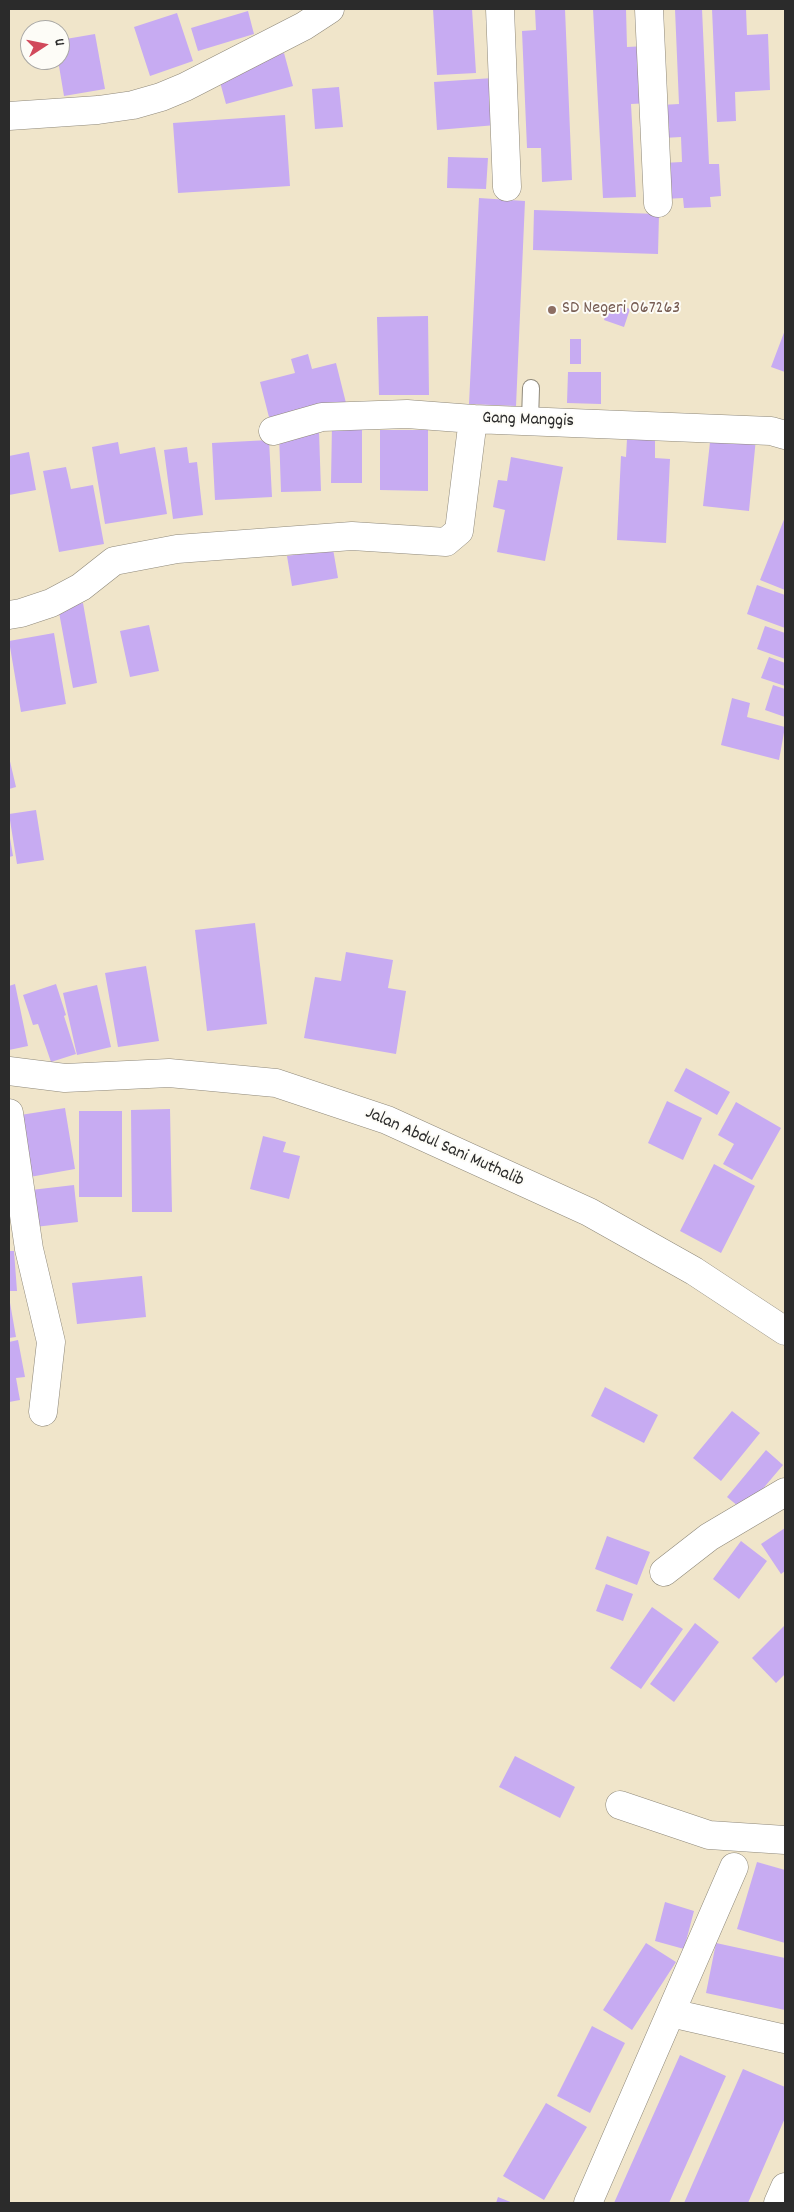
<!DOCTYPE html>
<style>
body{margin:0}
#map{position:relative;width:794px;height:2212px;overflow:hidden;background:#f0e5ca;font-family:Dekko,sans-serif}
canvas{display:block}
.frame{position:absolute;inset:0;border:10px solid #2b2b2b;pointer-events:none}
.north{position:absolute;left:20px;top:20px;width:50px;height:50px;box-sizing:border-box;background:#fdfcf7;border:1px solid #a9a8a5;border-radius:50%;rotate:79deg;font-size:14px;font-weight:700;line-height:20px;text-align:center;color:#2b2b2b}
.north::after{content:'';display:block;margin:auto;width:18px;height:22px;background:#d1495b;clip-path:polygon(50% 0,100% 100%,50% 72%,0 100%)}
</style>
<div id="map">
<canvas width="794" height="2212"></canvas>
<div class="frame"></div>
<div class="north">U</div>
</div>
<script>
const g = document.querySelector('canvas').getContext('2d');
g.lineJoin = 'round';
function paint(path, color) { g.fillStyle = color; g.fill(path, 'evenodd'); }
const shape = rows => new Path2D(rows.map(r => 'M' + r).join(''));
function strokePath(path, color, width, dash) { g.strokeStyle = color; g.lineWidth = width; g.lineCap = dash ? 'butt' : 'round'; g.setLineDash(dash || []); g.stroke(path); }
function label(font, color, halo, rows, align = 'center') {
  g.font = font + ' Dekko,sans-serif'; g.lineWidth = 4; g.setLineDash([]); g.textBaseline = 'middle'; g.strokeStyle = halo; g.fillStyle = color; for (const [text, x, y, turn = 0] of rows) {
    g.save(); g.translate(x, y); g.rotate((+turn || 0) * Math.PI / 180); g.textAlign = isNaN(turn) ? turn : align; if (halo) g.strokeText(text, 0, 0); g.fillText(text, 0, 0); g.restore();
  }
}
paint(shape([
 [433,9,472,9,476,73,437,75],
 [535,9,565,9,572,180,542,182,541,148,527,148,522,31,536,30],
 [593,9,626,9,627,47,647,46,651,103,631,104,636,197,603,198],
 [675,9,702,9,709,164,719,164,721,196,710,197,711,207,684,208,683,198,664,199,662,163,682,162,681,137,663,138,661,105,679,104],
 [712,9,746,9,747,35,768,34,770,90,735,92,736,121,717,122],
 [248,11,254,34,198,51,191,28],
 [177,13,193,61,150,76,134,27],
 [95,34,105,89,64,96,58,60,60,60,60,40],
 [284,53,293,86,226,104,217,71],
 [493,78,496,125,437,130,434,82],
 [339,87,343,127,315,129,312,89],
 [285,115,290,186,178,193,173,123],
 [448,157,488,158,486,189,447,188],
 [479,198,525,201,516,406,469,404],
 [534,210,659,214,658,254,533,250],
 [610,303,630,309,624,327,604,320],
 [428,316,429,395,379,395,377,317],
 [785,330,785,372,771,367],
 [570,339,581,339,581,364,570,364],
 [308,354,312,369,336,363,346,403,270,421,260,382,295,373,291,359],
 [568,372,601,372,601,404,567,403],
 [332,424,362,425,362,483,331,483],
 [380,430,428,430,428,491,380,490],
 [319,431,321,491,281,492,279,433],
 [711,433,756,438,749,511,703,506],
 [627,439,655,440,655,458,670,459,666,543,617,540,621,456,626,457],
 [269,440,272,497,215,500,212,443],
 [118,442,120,454,155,447,167,514,105,524,92,447],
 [187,447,189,463,197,462,203,515,173,519,164,450],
 [29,452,36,490,9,495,9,456],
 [511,457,563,467,545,561,497,552,505,510,493,507,498,480,507,481],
 [66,467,71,489,93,485,104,544,59,552,43,471],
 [785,517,785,590,760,580],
 [333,549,338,578,292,586,287,556],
 [757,585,785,595,785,628,747,614],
 [83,603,97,683,73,688,58,607],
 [149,625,159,671,130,677,120,631],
 [765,626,785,633,785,659,757,649],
 [54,633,66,704,21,712,9,641],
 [769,657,785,663,785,686,761,678],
 [773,685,785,689,785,717,765,710],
 [732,698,750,703,747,717,785,727,779,760,721,745],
 [9,757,16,787,9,789],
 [36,810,44,860,17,864,9,814],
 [10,838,13,856,9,857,9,839],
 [255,923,267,1024,207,1031,195,930],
 [346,952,393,960,388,988,406,991,396,1054,304,1038,315,977,341,981],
 [146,966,159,1041,118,1047,105,973],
 [15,984,28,1046,9,1050,9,986],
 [56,984,66,1015,64,1016,76,1054,51,1062,38,1024,33,1025,23,995],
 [97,985,111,1047,77,1055,63,993],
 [686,1068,730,1092,717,1115,674,1091],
 [667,1101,702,1118,683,1160,648,1143],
 [736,1102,781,1128,752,1180,723,1164,734,1144,718,1135],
 [65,1108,75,1169,24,1178,14,1116],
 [170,1109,172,1212,132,1212,131,1110],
 [79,1111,122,1111,122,1197,79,1197],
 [263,1136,286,1142,283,1152,300,1156,289,1199,250,1189],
 [714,1164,755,1186,721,1253,680,1231],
 [74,1185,78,1222,35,1227,31,1190],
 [9,1251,14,1251,17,1291,9,1291],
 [142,1276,146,1317,77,1324,72,1283],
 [9,1297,16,1337,9,1338],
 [18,1340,25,1377,16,1378,20,1400,9,1402,9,1342],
 [605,1387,658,1415,644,1443,591,1416],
 [732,1411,760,1433,721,1481,693,1458],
 [766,1450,783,1465,744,1511,727,1497],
 [785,1528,785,1571,781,1574,761,1544],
 [607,1536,650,1552,637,1585,595,1569],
 [741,1541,767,1561,739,1599,713,1579],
 [606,1584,633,1594,623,1621,596,1611],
 [652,1607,683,1629,641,1689,610,1668],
 [695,1623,719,1642,674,1702,650,1684],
 [785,1625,785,1674,776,1683,752,1658],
 [515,1756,575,1787,560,1818,499,1787],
 [757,1862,785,1870,785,1943,737,1929],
 [665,1902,694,1911,684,1949,655,1941],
 [646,1943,676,1962,632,2030,603,2010],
 [716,1943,785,1958,785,2010,706,1993],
 [592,2026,625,2043,590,2113,557,2096],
 [680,2055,726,2076,669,2203,614,2203],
 [743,2069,785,2087,785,2118,748,2203,684,2203],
 [546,2103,587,2127,544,2200,503,2176],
 [498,2197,513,2203,496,2203]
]), '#c7abf2');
const service = shape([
 [530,420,531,388]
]);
const minor = shape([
 [500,9,507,187],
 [649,9,658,203],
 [9,116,98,110,133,105,161,97,185,87,304,26,330,9],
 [273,431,322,417,407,414,473,419,771,431,785,435],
 [9,615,21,613,51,603,81,587,114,561,177,549,352,536,446,542,459,531,473,419],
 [9,1113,29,1249,51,1342,43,1412],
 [664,1572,709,1537,785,1492],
 [620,1805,709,1835,785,1840],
 [671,2013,785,2039],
 [588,2203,734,1867],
 [778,2203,785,2187]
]);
const tertiary = shape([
 [9,1071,65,1078,169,1073,276,1083,387,1120,589,1212,694,1271,785,1331]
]);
strokePath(service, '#8e887a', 18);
strokePath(minor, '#8e887a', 29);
strokePath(tertiary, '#8e887a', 29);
strokePath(service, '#fff', 16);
strokePath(minor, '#fff', 28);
strokePath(tertiary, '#fff', 28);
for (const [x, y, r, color] of [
 [552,310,5,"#8d6e63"]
]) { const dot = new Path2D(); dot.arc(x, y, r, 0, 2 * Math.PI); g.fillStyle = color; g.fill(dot); strokePath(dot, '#fdfcf7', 2); }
label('18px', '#785e54', '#fdfcf7', [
 ["SD Negeri 067263",562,310]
], 'left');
label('18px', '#2b2b2b', '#fdfcf7', [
 ["Gang Manggis",528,421,2],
 ["Jalan Abdul Sani Muthalib",444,1148,24]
]);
</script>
